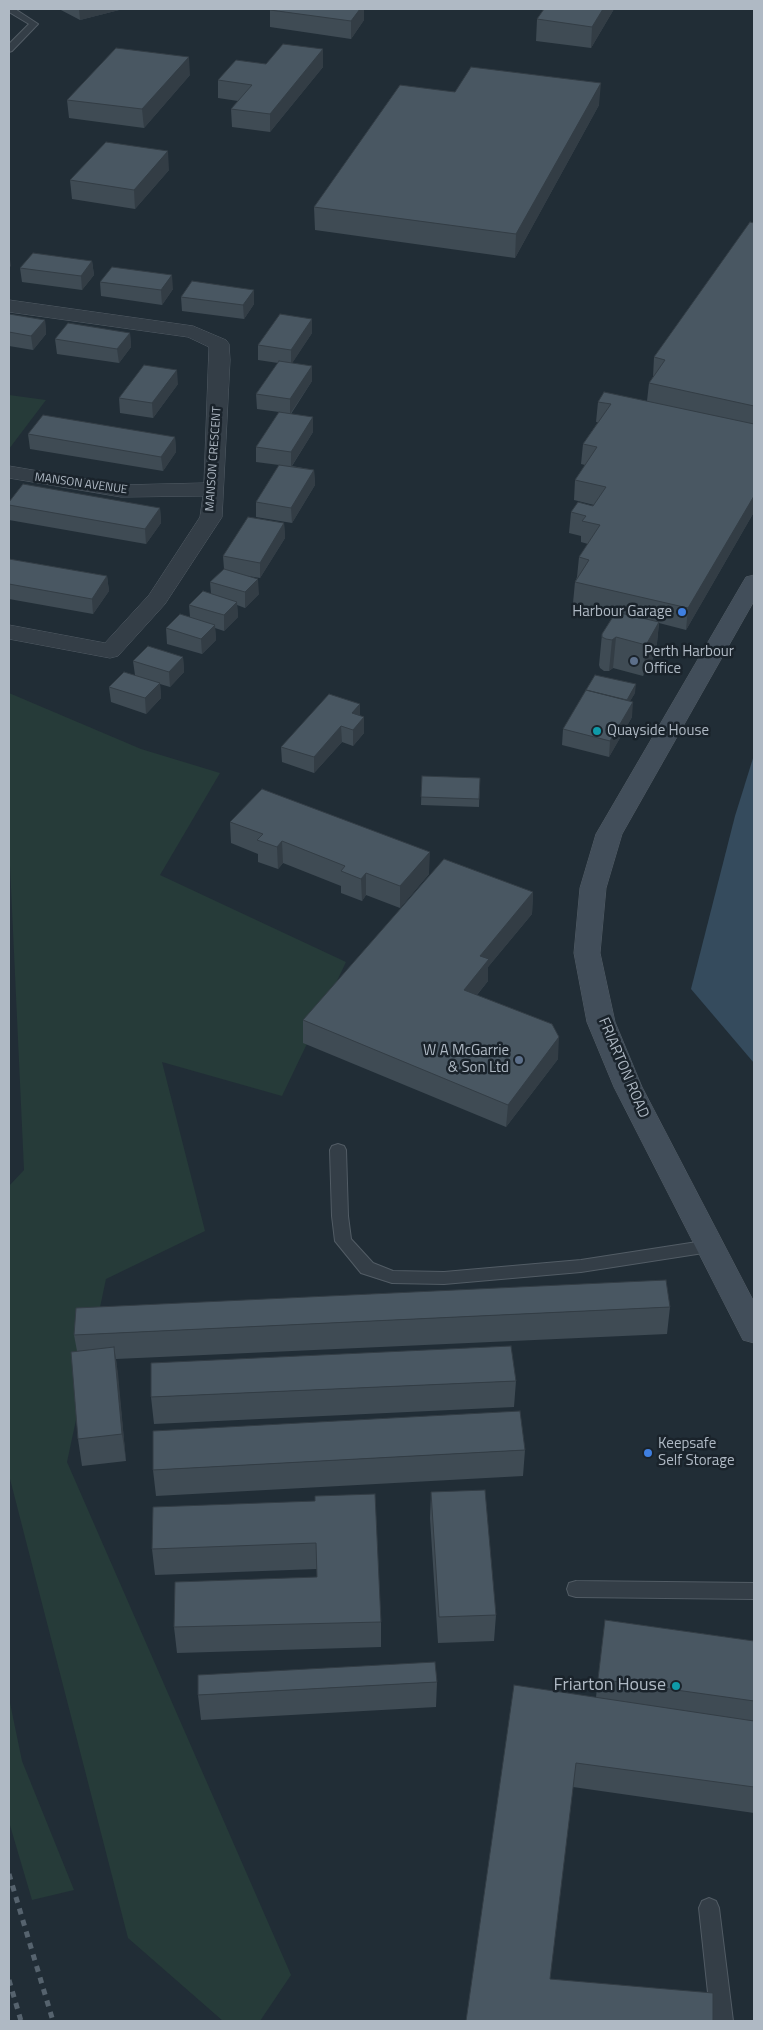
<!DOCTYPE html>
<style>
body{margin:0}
#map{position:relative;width:763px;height:2030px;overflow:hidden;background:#212d36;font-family:"Titillium Web",sans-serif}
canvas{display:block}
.frame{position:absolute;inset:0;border:10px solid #afb9c4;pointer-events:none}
</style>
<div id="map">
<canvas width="763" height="2030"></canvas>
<div class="frame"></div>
</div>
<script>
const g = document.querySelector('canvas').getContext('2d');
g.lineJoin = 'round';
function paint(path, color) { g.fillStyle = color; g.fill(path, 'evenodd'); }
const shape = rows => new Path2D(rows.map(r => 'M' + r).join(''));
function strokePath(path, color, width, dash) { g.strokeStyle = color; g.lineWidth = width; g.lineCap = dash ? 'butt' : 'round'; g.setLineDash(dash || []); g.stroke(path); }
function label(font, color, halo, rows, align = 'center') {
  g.font = font + ' "Titillium Web",sans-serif'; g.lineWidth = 5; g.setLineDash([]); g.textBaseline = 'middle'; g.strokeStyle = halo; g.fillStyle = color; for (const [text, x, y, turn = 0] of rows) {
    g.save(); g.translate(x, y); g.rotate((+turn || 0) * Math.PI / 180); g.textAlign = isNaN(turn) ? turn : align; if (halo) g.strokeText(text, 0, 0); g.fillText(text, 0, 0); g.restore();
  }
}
paint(shape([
 [9,395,46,400,9,449],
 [9,693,141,749,220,773,160,875,346,962,282,1096,162,1062,205,1231,106,1279,67,1462,291,1975,260,2021,223,2021,128,1938,9,1475,9,1186,24,1170,9,844],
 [9,1698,22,1761,74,1890,32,1900,9,1822]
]), '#263b39');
paint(shape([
 [754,755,754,1063,691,989,735,816]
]), '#354b5d');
const lane = shape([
 [9,9,15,9,38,24,12,51,9,52,9,44,29,24,9,12,9,9],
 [338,1144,344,1146,346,1150,348,1216,351,1239,373,1263,393,1271,444,1272,581,1260,710,1240,716,1242,718,1246,716,1250,710,1252,581,1272,444,1284,392,1283,361,1273,335,1241,332,1216,330,1150,332,1146,338,1144],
 [576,1581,754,1583,754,1599,576,1597,569,1595,567,1589,569,1583,576,1581],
 [709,1898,716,1901,719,1908,733,2021,711,2021,699,1908,702,1901,709,1898]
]);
const street = shape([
 [9,300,193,326,226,340,229,344,230,360,222,517,165,604,118,656,110,658,9,639,9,625,105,643,149,595,200,517,203,496,121,497,9,478,9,466,121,485,204,483,209,347,188,337,9,312,9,300]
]);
const secondary = shape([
 [754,575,754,601,622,834,606,888,600,953,615,1022,642,1087,754,1302,754,1343,743,1340,614,1087,587,1022,574,953,580,888,596,834,743,582,746,577,754,575]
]);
strokePath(lane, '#525c65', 2);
strokePath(street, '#525c65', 1);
strokePath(secondary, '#525c65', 1);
paint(lane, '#343e47');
paint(street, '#343e47');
paint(secondary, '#424e5a');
strokePath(shape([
 [9,1874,53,2021],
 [9,1980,21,2021]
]), '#56636e', 5, [6, 6]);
paint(shape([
 [59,9,123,9,80,20],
 [614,9,591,48,536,41,537,19],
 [270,10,364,20,351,39,270,27],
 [323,49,323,67,270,132,232,127,231,109,238,101,218,98,218,80,266,64],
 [190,75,144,128,69,118,67,100],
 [455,92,599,105,515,258,315,230,314,207],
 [169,170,135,209,72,199,70,180],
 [754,223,754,512,686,630,659,623,656,653,643,676,613,668,609,671,604,671,600,668,599,665,602,634,615,613,573,603,575,582,577,577,579,557,588,544,581,542,581,536,569,533,571,512,594,505,574,500,575,480,585,465,581,464,583,444,598,422,596,422,598,402,647,401,649,383,653,377,654,357],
 [92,261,94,275,82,290,22,282,20,268],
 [100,282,173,289,162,305,101,296],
 [181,297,254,304,244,319,182,311],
 [9,314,45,320,46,334,33,350,9,346],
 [312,319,312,333,292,363,312,366,312,381,291,414,313,432,292,466,314,470,315,485,292,523,256,517,256,502,279,465,256,462,256,447,279,412,257,409,256,394,278,363,258,360,258,345],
 [130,333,131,347,119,363,57,354,55,339],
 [178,384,153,418,120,413,119,398],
 [28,434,175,437,176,452,163,471,30,449],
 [9,502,160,508,161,523,146,544,9,520],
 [284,523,285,538,260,578,248,576,259,594,245,608,237,605,238,617,224,631,215,628,216,640,202,654,167,644,166,628,190,617,189,605,211,594,210,582,224,569,223,556],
 [9,559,107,576,109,591,93,614,9,599],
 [183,657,184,672,170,687,160,684,161,698,146,714,111,702,109,687,135,675,133,661],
 [635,693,630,701,632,717,609,757,562,745,563,729],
 [360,716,364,717,364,733,353,746,342,742,314,773,282,762,281,747],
 [422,776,480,778,479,807,421,805],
 [230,822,429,874,400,908,366,895,362,901,341,893,341,886,283,863,278,869,258,862,258,854,231,843],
 [533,892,532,914,488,967,488,981,477,995,558,1059,506,1127,303,1043,303,1020],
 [670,1307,667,1334,116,1359,126,1461,82,1466,78,1439,77,1351,74,1335],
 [516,1381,514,1407,154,1424,151,1397],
 [525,1450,523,1476,156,1496,153,1470],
 [431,1492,496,1615,494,1641,438,1643,430,1518],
 [315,1501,381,1622,381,1647,177,1653,174,1627,317,1577,317,1569,155,1575,152,1549],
 [605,1620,754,1641,754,1813,573,1787,466,2021,596,1697],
 [437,1682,436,1707,201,1720,198,1695]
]), '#3f4b54');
paint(shape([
 [79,9,123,9,80,20],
 [360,9,364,9,364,20,351,39,351,21],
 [603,9,614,9,591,48,592,27],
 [323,49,323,67,270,132,270,114],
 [189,57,190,75,144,128,142,109],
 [601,83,599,105,515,258,516,234],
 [168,151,169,170,135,209,134,190],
 [9,252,11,266,9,268],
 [92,261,94,275,82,290,81,276],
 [172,275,173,289,162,305,161,290],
 [254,290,254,304,244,319,243,305],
 [312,319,312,333,291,365,291,350],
 [45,320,46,334,33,350,31,336],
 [130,333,131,347,119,363,117,349],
 [312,366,312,381,290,414,290,399],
 [177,370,178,384,153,418,152,403],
 [313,417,313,432,291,467,291,452],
 [175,437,176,452,163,471,161,457],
 [314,470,315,485,292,523,291,508],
 [754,496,754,512,686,630,688,608],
 [160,508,161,523,146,544,145,529],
 [284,523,285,538,260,578,260,563],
 [107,576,109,591,93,614,92,599],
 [258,579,259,594,245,608,245,592],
 [237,602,238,617,224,631,224,615],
 [659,622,656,653,643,676,646,645],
 [215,625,216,640,202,654,201,639],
 [616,637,613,668,609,671,612,640],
 [183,657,184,672,170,687,169,672],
 [160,683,161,698,146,714,145,698],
 [636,684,635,693,626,708,627,700],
 [633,702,632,717,609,757,610,741],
 [360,704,360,720,352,713],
 [364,717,364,733,353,746,353,730],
 [341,726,342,742,314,773,314,757],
 [282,841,283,863,278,869,277,847],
 [430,852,429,874,400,908,400,886],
 [366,873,366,895,362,901,361,879],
 [533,892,532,914,488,967,488,981,463,1012,464,990,480,956],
 [559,1037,558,1059,506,1127,508,1105],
 [114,1347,118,1373,126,1461,122,1434]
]), '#333d45');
const building = shape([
 [271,9,360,9,351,21,270,10,271,9],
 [544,9,603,9,592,27,537,19,544,9],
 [283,44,323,49,270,114,231,109,252,85,218,80,236,60,266,64,283,44],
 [116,48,189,57,142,109,67,100,116,48],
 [471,67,601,83,516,234,314,207,400,85,455,92,471,67],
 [106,142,168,151,134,190,70,180,106,142],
 [750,222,754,223,754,406,649,383,665,360,654,357,750,222],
 [33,253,92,261,81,276,20,268,33,253],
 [112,267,172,275,161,290,100,282,112,267],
 [192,281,254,290,243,305,181,297,192,281],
 [9,314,45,320,31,336,9,332,9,314],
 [280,314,312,319,291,350,258,345,280,314],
 [68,323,130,333,117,349,55,339,68,323],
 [279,361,312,366,290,399,256,394,279,361],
 [144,365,177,370,152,403,119,398,144,365],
 [604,392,754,424,754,496,688,608,575,582,589,560,579,557,600,525,582,521,586,516,571,512,578,502,593,506,606,487,575,480,597,447,583,444,611,404,598,402,604,392],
 [279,412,313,417,291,452,256,447,279,412],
 [43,415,175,437,161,457,28,434,43,415],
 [279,465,314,470,291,508,256,502,279,465],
 [23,484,160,508,145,529,9,505,9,502,23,484],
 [248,517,284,523,260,563,223,556,248,517],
 [9,559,107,576,92,599,9,584,9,559],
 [224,569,258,579,245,592,210,582,224,569],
 [203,591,237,602,224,615,189,605,203,591],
 [616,612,659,622,646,645,616,637,612,640,606,639,602,637,602,634,616,612],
 [180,614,215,625,201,639,166,628,180,614],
 [148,646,183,657,169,672,133,661,148,646],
 [124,672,160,683,145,698,109,687,124,672],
 [595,675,636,684,627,700,586,690,595,675],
 [586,690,633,702,610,741,563,729,586,690],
 [329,694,360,704,352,713,364,717,353,730,341,726,314,757,281,747,329,694],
 [422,776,480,778,479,799,421,797,422,776],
 [262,789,430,852,400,886,366,873,361,879,341,871,345,866,282,841,277,847,257,840,263,834,230,822,262,789],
 [444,859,533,892,480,956,489,959,464,990,552,1024,559,1037,508,1105,303,1020,444,859],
 [666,1280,670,1307,74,1335,76,1308,666,1280],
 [511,1346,516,1381,151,1397,151,1363,511,1346],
 [114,1347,122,1434,78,1439,71,1352,114,1347],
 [520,1411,525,1450,153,1470,153,1431,520,1411],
 [485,1490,496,1615,439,1617,431,1492,485,1490],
 [375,1494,381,1622,174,1627,175,1582,317,1577,316,1543,152,1549,153,1507,315,1501,315,1496,375,1494],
 [605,1620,754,1641,754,1701,598,1679,605,1620],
 [435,1662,437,1682,198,1695,198,1675,435,1662],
 [514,1685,754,1721,754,1787,576,1763,550,1979,713,1993,713,2021,466,2021,514,1685]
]);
paint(building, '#495762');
strokePath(building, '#333d45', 1);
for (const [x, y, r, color] of [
 [682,612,5,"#3f7fe0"],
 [634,661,5,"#5c6f8a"],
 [597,731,5,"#0f9aa8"],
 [519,1060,5,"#5c6f8a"],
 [648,1453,5,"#3f7fe0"],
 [676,1686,5,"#0f9aa8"]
]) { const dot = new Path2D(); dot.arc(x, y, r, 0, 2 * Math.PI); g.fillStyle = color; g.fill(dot); strokePath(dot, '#1a232b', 2); }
label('12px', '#afb9c4', '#1a232b', [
 ["MANSON CRESCENT",214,459,-86],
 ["MANSON AVENUE",81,484,8]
]);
label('15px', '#afb9c4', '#1a232b', [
 ["Harbour Garage",672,612,"right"],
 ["Perth Harbour",644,652],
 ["Office",644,669],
 ["Quayside House",607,731],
 ["W A McGarrie",509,1051,"right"],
 ["& Son Ltd",509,1068,"right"],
 ["Keepsafe",658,1444],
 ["Self Storage",658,1461]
], 'left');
label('15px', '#afb9c4', '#1a232b', [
 ["FRIARTON ROAD",623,1068,67]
]);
label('18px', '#afb9c4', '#1a232b', [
 ["Friarton House",666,1686]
], 'right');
</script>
